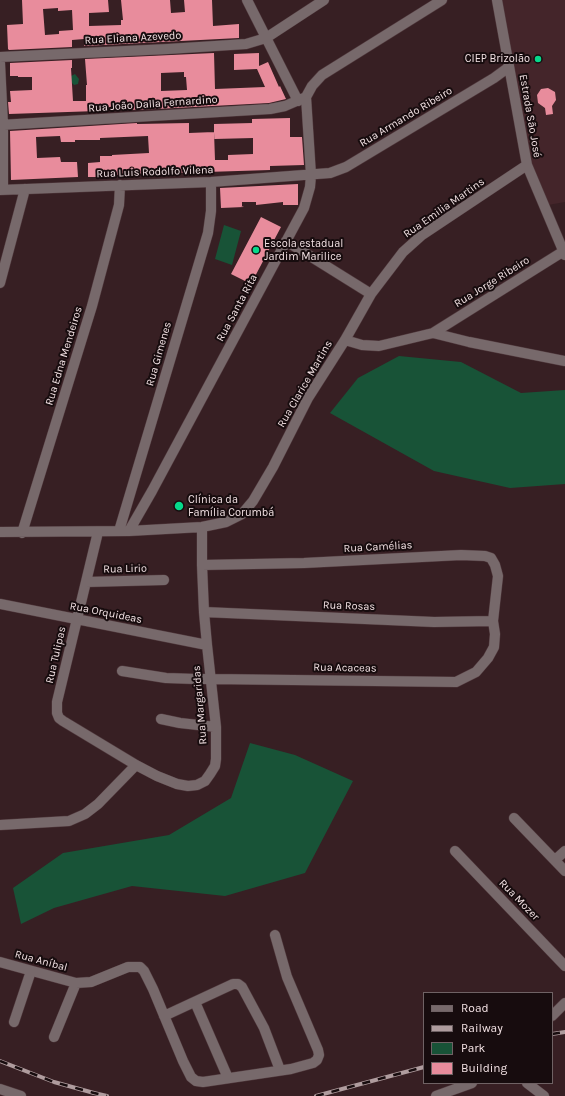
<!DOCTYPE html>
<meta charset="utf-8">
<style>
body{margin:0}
#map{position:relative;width:565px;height:1096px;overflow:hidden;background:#371f23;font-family:Karla,sans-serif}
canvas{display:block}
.legend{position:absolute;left:423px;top:992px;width:130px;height:92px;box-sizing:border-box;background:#170c0e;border:1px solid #6f6264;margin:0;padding:5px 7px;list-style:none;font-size:12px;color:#f3e2e4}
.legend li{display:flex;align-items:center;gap:8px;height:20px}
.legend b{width:20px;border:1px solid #6f6264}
</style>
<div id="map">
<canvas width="565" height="1096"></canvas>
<ul class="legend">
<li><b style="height:5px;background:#77696b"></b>Road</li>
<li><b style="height:5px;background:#af9c9e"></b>Railway</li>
<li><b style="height:11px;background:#185337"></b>Park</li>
<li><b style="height:11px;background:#e88c9c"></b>Building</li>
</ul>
</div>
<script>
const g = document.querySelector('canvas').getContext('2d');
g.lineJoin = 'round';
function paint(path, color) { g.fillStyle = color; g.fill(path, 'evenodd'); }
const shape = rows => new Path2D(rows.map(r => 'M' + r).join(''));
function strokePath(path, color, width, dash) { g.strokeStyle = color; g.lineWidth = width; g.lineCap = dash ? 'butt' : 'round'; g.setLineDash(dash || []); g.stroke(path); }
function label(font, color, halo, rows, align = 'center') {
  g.font = font + ' Karla,sans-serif'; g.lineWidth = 4; g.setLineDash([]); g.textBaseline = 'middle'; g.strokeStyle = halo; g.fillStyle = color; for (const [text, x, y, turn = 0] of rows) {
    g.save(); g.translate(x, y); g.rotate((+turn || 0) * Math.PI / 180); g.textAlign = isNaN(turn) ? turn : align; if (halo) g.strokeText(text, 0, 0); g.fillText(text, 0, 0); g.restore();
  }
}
paint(shape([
 [500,0,565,0,565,202,548,205,529,160]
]), '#44252a');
paint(shape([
 [75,74,79,79,78,84,74,85,70,81,71,76],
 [224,225,241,231,232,265,215,259],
 [399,356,461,362,521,393,565,390,565,484,510,488,434,471,330,413,358,378],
 [250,743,295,755,353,781,305,873,225,896,132,886,54,908,21,924,13,888,63,853,169,835,231,798]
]), '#185337');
paint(shape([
 [22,0,108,0,109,12,89,13,89,26,121,25,121,20,123,20,121,0,170,0,171,13,185,12,184,0,212,0,213,26,239,24,239,38,84,46,84,39,72,40,72,47,9,50,8,49,7,25,23,24],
 [58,8,58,11,72,10,73,30,59,31,59,34,45,35,43,9],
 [214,53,215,89,265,87,257,69,234,70,234,54,259,53,259,66,268,62,279,87,280,86,286,99,269,103,156,109,9,114,8,102,11,102,10,91,32,90,32,77,18,77,18,76,10,76,10,63,72,60,72,68,71,68,73,101,86,101,86,85,87,85,85,59],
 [184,72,184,77,186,77,187,90,161,91,161,73],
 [548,88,555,92,556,100,552,106,553,114,546,115,545,108,538,103,537,95,541,89],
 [290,118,290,137,302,137,304,165,270,166,270,170,111,175,111,177,88,177,88,163,100,162,100,156,112,156,112,155,149,153,148,136,100,138,100,140,75,140,75,142,61,142,60,136,36,137,37,158,60,157,61,162,77,162,78,177,11,180,10,131,137,123,137,124,189,123,189,133,214,132,215,160,228,160,228,155,253,154,253,138,214,139,214,124,252,123,252,119],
 [298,184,298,205,283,205,283,202,256,205,256,202,242,202,242,206,241,206,244,207,221,208,220,188],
 [261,217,281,227,251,284,231,274]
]), '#e88c9c');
const minor = shape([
 [247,0,298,101],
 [497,0,527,165,565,255],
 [0,57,168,49,246,44,266,38,324,0],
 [0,63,3,125,3,190],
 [0,125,270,109,285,106,306,97],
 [0,190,211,182,330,173,346,167,494,78,509,67],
 [286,241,371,294],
 [0,283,25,189],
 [433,333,564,251],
 [345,340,362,345,379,346,433,333,469,342,565,361],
 [119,531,208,233,211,211,211,182],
 [129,531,202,527,226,522,242,514,253,501,273,467,308,398,345,340,371,294,403,252,422,235,527,165],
 [0,532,129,531,152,491,304,208,310,187,311,175,306,97,312,86,322,75,442,0],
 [98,532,57,702,57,713,59,718,63,721,136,765,157,776,177,784,188,786,197,785,205,781,210,774,215,766,216,759,216,727,207,645,204,612,202,565,202,527],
 [22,533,92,306,119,205,120,185],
 [86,582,164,580],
 [0,604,207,645],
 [204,612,434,622,493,621],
 [122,671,166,678,196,679,211,679,456,682,476,672,488,658,494,647,495,634,493,621,498,576,495,565,491,558,485,556,461,555,304,563,202,565],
 [161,719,180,723,216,727],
 [514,818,565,871],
 [0,825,69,821,85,814,98,804,136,765],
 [455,851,565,966],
 [555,860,565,851],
 [0,962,76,983,91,982,128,967,140,967,144,971,153,989,183,1061,191,1077,196,1081,203,1082,291,1069,313,1063,317,1060,319,1055,318,1050,287,977,275,935],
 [195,1002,228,1078],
 [164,1016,233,984,238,984,242,987,264,1028,280,1070],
 [552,1016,565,1003],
 [14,1022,31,971],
 [54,1037,76,983],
 [527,1083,544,1096],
 [0,1089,21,1096],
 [436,1096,472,1083]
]);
strokePath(minor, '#513a3e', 11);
strokePath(minor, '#77696b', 10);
const rail = shape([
 [552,1034,565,1032],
 [0,1061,54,1082,94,1093,107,1096],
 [316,1096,424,1067]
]);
strokePath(rail, '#af9c9e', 4);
strokePath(rail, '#170c0e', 2.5, [8]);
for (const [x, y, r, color] of [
 [538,59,4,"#06d98b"],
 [256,250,4,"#06d98b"],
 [179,506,5,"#06d98b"]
]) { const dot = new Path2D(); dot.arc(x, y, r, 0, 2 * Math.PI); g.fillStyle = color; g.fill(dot); strokePath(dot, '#170c0e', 1.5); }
label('11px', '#f3e2e4', '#170c0e', [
 ["Rua Eliana Azevedo",133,38,-3],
 ["Rua João Dalla Fernardino",153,104,-4],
 ["Estrada São José",530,116,80],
 ["Rua Armando Ribeiro",406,117,-31],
 ["Rua Luis Rodolfo Vilena",155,172,-2],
 ["Rua Emilia Martins",444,208,-35],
 ["Rua Jorge Ribeiro",492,282,-32],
 ["Rua Santa Rita",237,308,-62],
 ["Rua Gimenes",159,354,-74],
 ["Rua Edna Mendeiros",64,356,-73],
 ["Rua Clarice Martins",305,384,-60],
 ["Rua Camélias",378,547,-3],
 ["Rua Lirio",125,569,-1],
 ["Rua Rosas",349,606,2],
 ["Rua Orquideas",106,613,11],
 ["Rua Tulipas",56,655,-77],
 ["Rua Acaceas",345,668,1],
 ["Rua Margaridas",200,705,-95],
 ["Rua Mozer",519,900,46],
 ["Rua Aníbal",41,961,15]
]);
label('11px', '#f3e2e4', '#170c0e', [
 ["CIEP Brizolão",530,59,"right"],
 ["Escola estadual",264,244],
 ["Jardim Marilice",264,257],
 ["Clínica da",188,500],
 ["Família Corumbá",188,513]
], 'left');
</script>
